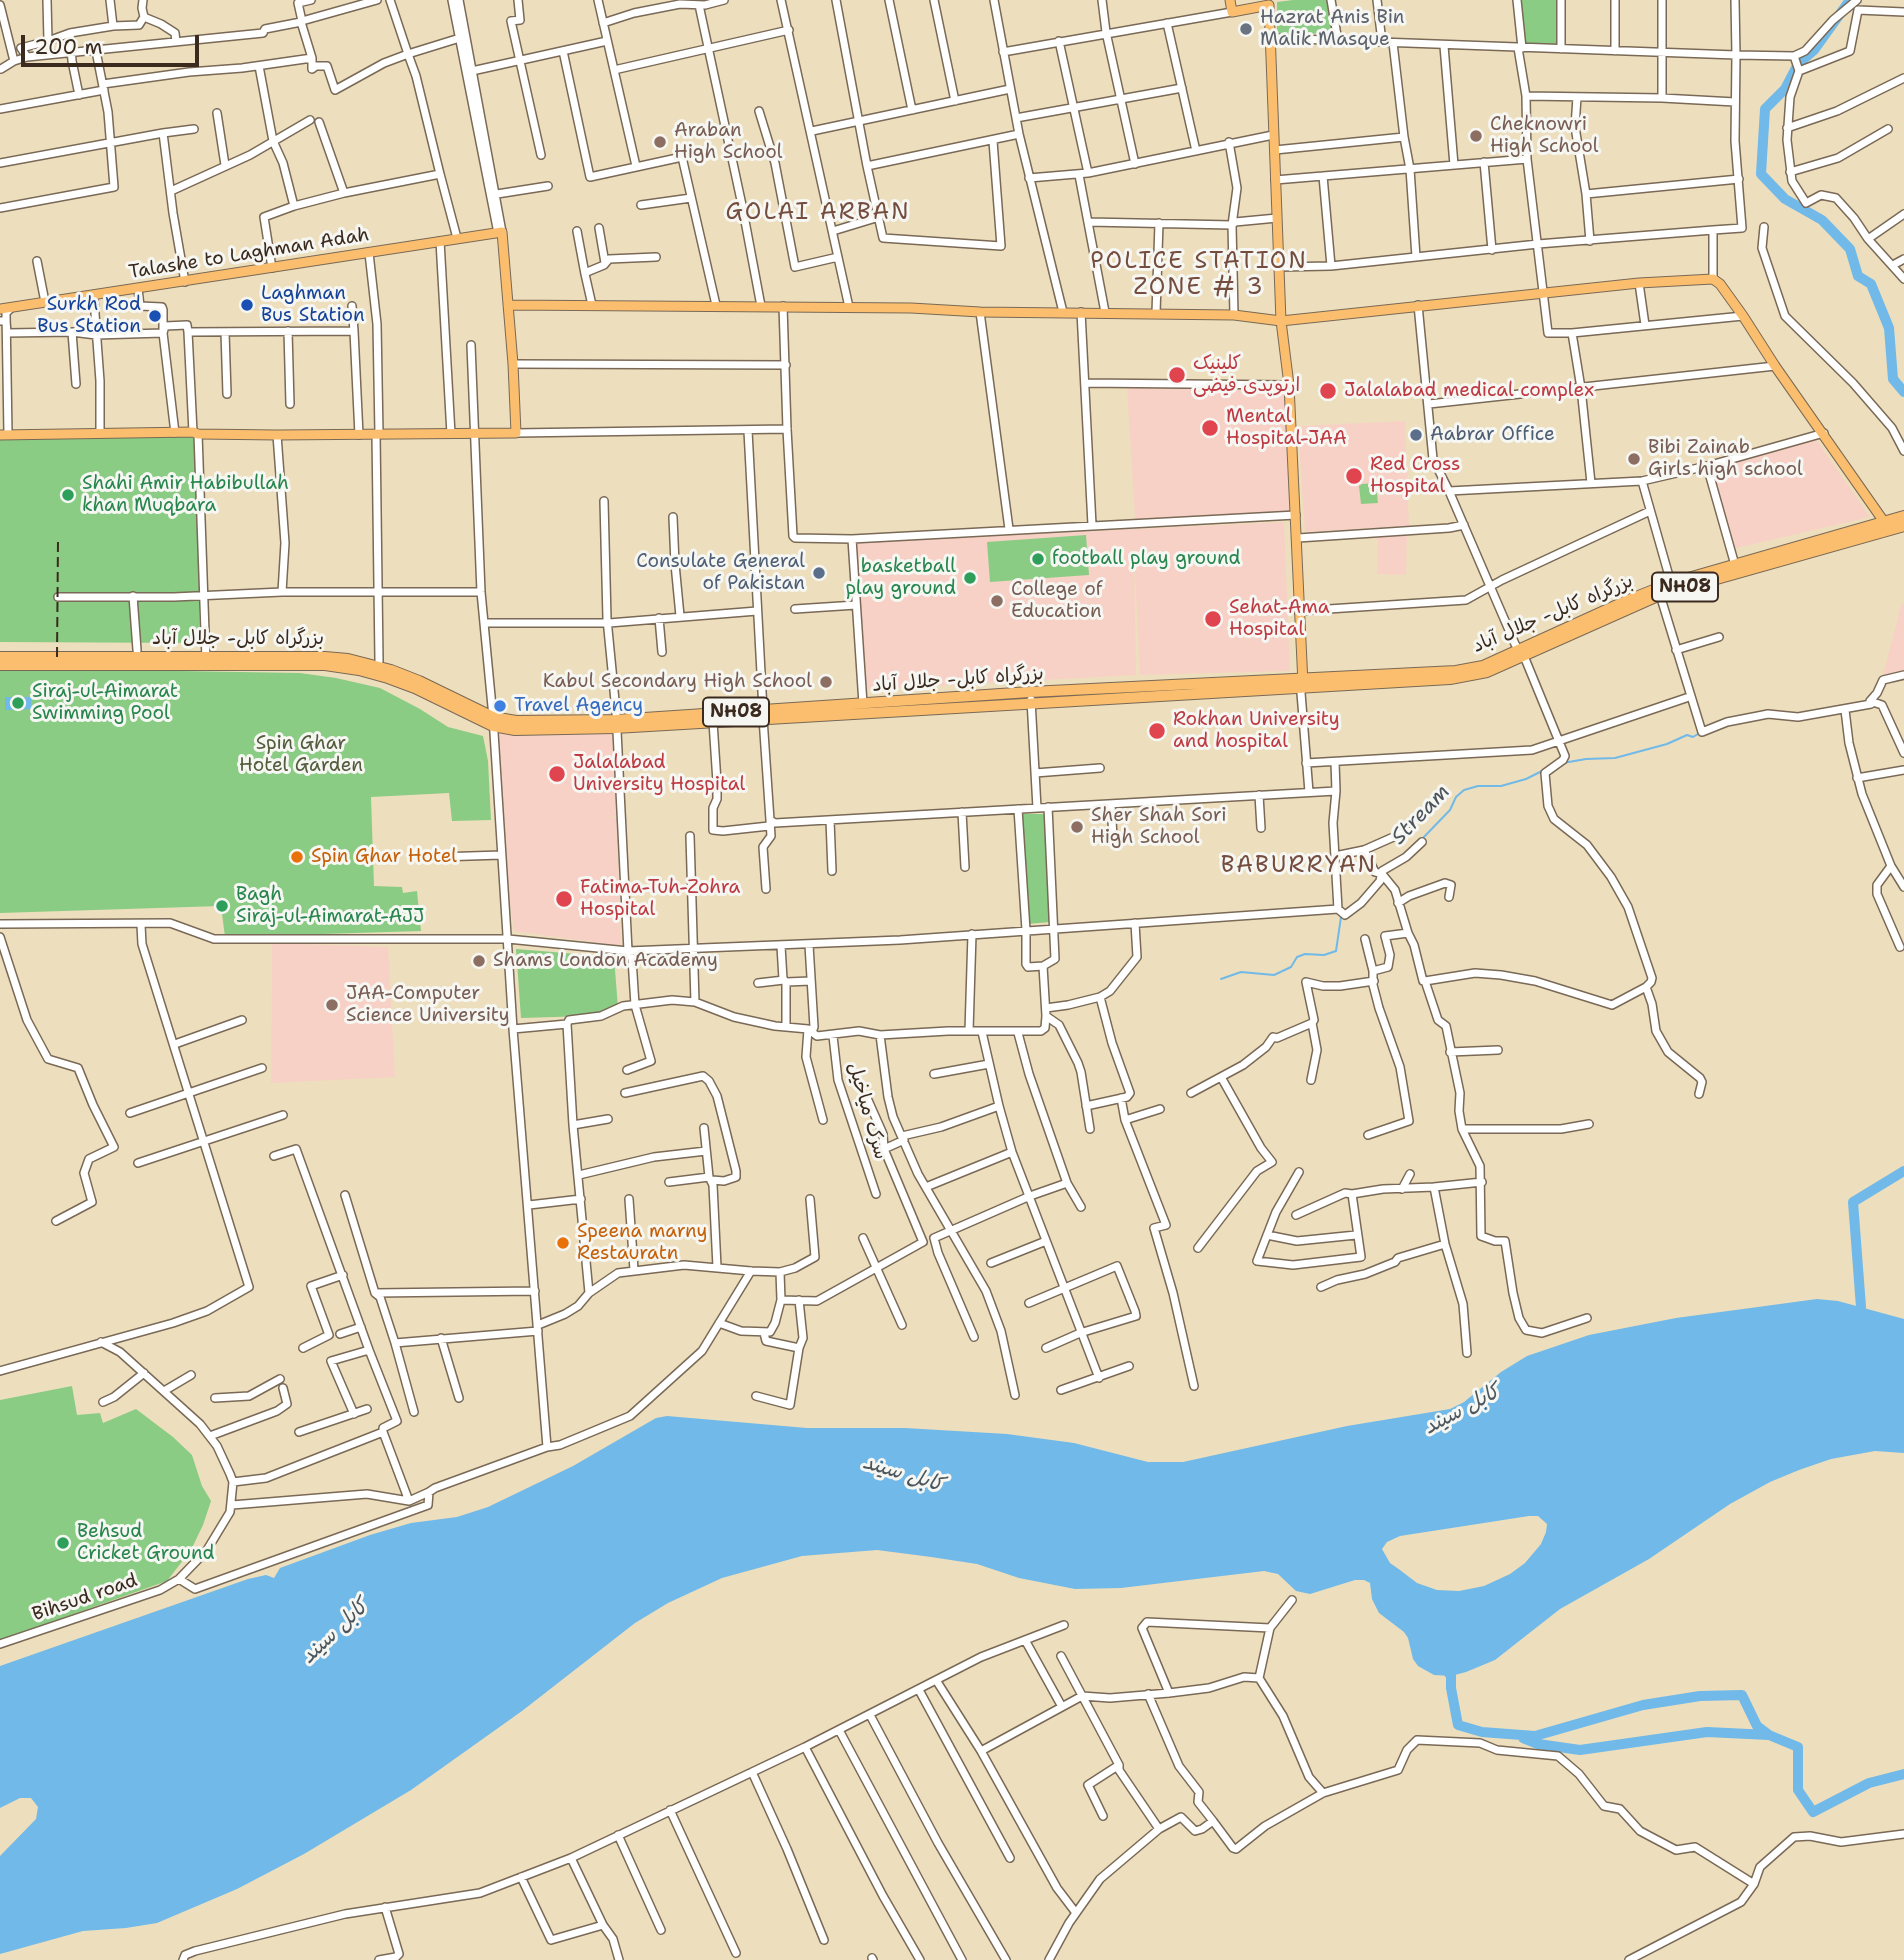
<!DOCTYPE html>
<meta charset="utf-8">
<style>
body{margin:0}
#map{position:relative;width:1904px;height:1960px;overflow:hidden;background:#eddfbd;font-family:"Shantell Sans",sans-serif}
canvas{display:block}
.scale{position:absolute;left:21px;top:35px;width:178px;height:32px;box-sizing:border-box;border:4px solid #3b2a1e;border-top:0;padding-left:9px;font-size:21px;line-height:24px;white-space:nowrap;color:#3b2a1e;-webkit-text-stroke:5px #f6f6f2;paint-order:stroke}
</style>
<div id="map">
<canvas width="1904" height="1960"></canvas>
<div class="scale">200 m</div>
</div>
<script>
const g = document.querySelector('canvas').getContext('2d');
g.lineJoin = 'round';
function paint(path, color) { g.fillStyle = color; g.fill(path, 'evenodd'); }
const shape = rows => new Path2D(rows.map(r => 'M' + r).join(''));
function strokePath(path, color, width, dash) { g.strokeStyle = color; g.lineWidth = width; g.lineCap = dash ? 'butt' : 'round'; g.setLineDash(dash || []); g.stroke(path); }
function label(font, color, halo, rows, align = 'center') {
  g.font = font + ' "Shantell Sans","Playpen Sans Arabic",sans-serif'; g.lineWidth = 6; g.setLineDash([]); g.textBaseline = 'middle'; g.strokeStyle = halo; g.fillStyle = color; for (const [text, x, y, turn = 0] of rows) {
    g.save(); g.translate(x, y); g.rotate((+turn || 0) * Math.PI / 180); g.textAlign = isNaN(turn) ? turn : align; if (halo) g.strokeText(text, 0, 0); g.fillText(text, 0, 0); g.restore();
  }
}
paint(shape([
 [1289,385,1293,511,1135,520,1127,386],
 [1405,421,1409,526,1305,532,1298,426],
 [1815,438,1870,517,1732,549,1710,467],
 [1284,522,1290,671,1140,675,1134,552,1136,675,863,690,855,542],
 [1378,535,1407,535,1406,575,1377,574],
 [1904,604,1904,673,1882,679,1901,605],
 [495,731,615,731,618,816,605,817,617,818,621,946,514,931,505,867],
 [272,943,388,947,395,1077,271,1083]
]), '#f7d1c6');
paint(shape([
 [1293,0,1328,0,1333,32,1277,37,1277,2],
 [1519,0,1559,0,1560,46,1524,44],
 [196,435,200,643,0,642,0,439],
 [1376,483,1378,503,1361,504,1359,486,1362,484],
 [1086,535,1089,575,990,582,987,542],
 [0,668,300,673,336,678,380,688,420,709,448,727,483,736,488,761,491,820,452,821,449,793,371,797,374,886,402,887,403,893,417,891,421,931,225,937,221,906,0,913],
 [1021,814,1045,814,1051,922,1027,924],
 [516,949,614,957,618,1008,588,1016,521,1018],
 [72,1386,77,1415,100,1413,103,1423,136,1409,173,1437,192,1455,202,1486,211,1501,203,1525,191,1550,167,1581,0,1640,0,1400]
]), '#8acc84');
paint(shape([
 [5,697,31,697,31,709,5,710],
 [1817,1299,1838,1301,1904,1319,1904,1453,1875,1451,1831,1459,1799,1470,1770,1482,1730,1504,1649,1559,1560,1609,1495,1660,1466,1672,1451,1676,1434,1675,1418,1666,1413,1659,1408,1638,1404,1632,1379,1613,1372,1599,1370,1583,1364,1580,1355,1580,1310,1594,1296,1591,1278,1574,1264,1571,1121,1588,1075,1589,1019,1578,977,1564,931,1557,877,1550,802,1556,722,1578,668,1603,635,1623,522,1711,411,1790,304,1854,237,1889,157,1923,126,1928,83,1931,0,1954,0,1856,36,1819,38,1807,31,1798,20,1798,0,1808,0,1666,248,1579,266,1575,274,1578,280,1568,370,1535,411,1523,457,1517,488,1507,573,1466,656,1418,667,1416,807,1428,905,1428,1007,1434,1074,1443,1148,1462,1183,1462,1347,1426,1450,1409,1464,1402,1501,1372,1527,1356,1589,1335,1676,1318],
 [1529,1516,1538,1516,1547,1524,1546,1532,1541,1544,1525,1563,1510,1574,1484,1586,1459,1591,1437,1590,1417,1583,1400,1570,1390,1563,1382,1549,1387,1542,1400,1536]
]), '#71b9e8');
strokePath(shape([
 [1563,763,1586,759,1615,758,1667,744,1687,735,1693,737,1698,734],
 [1421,840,1450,810,1456,797,1464,790,1478,786,1501,786,1526,779,1542,771],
 [1221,979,1241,972,1274,975,1291,967,1297,957,1305,954,1324,955,1336,951,1341,917]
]), '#71b9e8', 2);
strokePath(shape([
 [1850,0,1814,50,1798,64,1785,89,1765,109,1761,174,1785,199,1822,220,1850,249,1858,276,1871,284,1889,328,1893,379,1904,392],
 [1853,1319,1861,1307,1853,1202,1904,1171],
 [1443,1665,1451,1676,1451,1688,1458,1725,1482,1732,1535,1736,1643,1705,1700,1696,1742,1695,1757,1726,1769,1735,1798,1747,1798,1790,1813,1812,1869,1783,1904,1774],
 [1523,1738,1538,1744,1580,1750,1707,1732,1769,1735]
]), '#71b9e8', 10);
const minor = shape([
 [47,0,48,41],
 [311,0,298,3,302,21,377,0],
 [452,0,498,233],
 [459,0,502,232],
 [518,0,520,20,511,21,541,155],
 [598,0,636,166],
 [781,0,849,307],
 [836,0,867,166,883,238,1001,246,993,141],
 [889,0,912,110],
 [934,0,955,101],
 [994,0,1019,134,1063,312],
 [1102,0,1106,32,1135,164],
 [1331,0,1338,41],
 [1377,0,1382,42],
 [1517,0,1522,48],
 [1561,0,1561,49],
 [0,5,14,61,27,57,263,33,265,29,301,22,312,58,242,68,189,72,103,84],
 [699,5,742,205,761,306],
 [144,17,161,24,175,33,176,42],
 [603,23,634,13,680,4,705,5,724,0],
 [1167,23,1196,151],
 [113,26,139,25,144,17,142,8,143,0],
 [70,33,72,61,79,95],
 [1271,38,1736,55,1735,0],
 [1059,41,1088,173],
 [1393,43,1404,137,1410,169,1416,257],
 [1444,46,1454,165],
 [1518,48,1526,96,1527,159,1548,333,1572,333,1743,316],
 [563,51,590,177,682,157,716,305],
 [1615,51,1615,0],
 [1003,52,1232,12],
 [1794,56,1799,71,1790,97,1787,140,1792,181,1806,203,1821,195,1836,198,1854,218,1868,239,1904,279],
 [27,57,21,48,48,41,70,33,113,26,110,0],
 [312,58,312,69,316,66,327,66,335,90,384,63,408,54,390,0],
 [259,66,273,141,283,163,294,206],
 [1,69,14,61],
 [614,70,789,30],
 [472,71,607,41],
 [1799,71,1850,51,1858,10,1904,12],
 [1526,96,1662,98,1735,102],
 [1577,97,1575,127,1586,194,1590,241],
 [1662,98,1662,0],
 [0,109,104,90],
 [759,111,775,163,795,267,838,257],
 [217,113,225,165],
 [1016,118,1182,88],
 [319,122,344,193],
 [1787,128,1837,111,1904,78],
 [812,131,1010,89],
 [163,133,194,129],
 [1229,142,1237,188,1232,225,1234,315],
 [1275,150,1404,137],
 [1484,162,1492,250],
 [0,163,163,133,173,213,185,282],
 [867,166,1019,134],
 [1790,172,1838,158,1888,129],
 [440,174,416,76,408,54,463,37],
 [1079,175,1105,312],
 [1323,176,1331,266],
 [1029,178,1088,173,1273,135],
 [1275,180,1527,159],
 [171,191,250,155,310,120],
 [497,194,548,186],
 [1586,194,1739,179],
 [641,205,691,198],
 [0,208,114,187,108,112,96,51],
 [1089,222,1232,225,1235,222,1277,218],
 [1764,227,1762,248,1785,316,1853,383,1892,428,1904,451],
 [599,228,605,263],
 [577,231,585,274],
 [833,231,879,217],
 [1868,239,1904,214],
 [440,241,451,434],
 [369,253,377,324,379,434],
 [37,261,45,302],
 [1893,265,1904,259],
 [1280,267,1331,266,1538,244,1713,230],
 [272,268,264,217,294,206,344,193,440,174,457,238],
 [1713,279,1713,230,1742,228,1735,141,1736,55,1794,56,1805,51,1833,20,1857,0],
 [1639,283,1645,325],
 [138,289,140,306,162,307,163,310,163,333,175,433],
 [94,300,100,381,100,434],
 [592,305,585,274,587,272,604,265,609,259,656,257],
 [1418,305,1433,459,1449,491,1515,644,1526,661,1565,756,1563,760,1545,773,1548,806,1554,819,1587,845,1611,877,1628,907,1652,978,1651,982,1646,987],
 [352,306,354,331],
 [783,306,787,429,793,536,795,538,852,539,1296,515],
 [980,312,1009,529],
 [1081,312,1092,525],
 [1156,313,1159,223],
 [0,321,6,321,7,333,72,332,96,335,163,333,165,326,187,325,188,332,354,331,359,435],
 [288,331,290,404],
 [72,332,76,384],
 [188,332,193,432],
 [225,332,227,394],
 [1572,333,1581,388,1591,483],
 [471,345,481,592,493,717,513,1029,547,1447],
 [513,364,786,365],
 [1085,383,1289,385],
 [1429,404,1775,366],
 [748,431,763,710],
 [516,433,787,429],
 [8,434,6,313,11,308],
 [198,434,206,660],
 [376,434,379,661],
 [277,435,285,543,282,592],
 [1707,466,1735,565],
 [1642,481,1671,583],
 [1449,491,1642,481,1707,466,1824,433],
 [604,501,607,619,616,711,628,951,632,959,635,1005,651,1061,627,1070],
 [673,517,675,564,680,616],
 [1298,538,1449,528,1464,525],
 [852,539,863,704],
 [1660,595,1702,732,1727,722,1758,716,1768,714,1798,717,1871,704,1870,701,1877,693,1883,680,1904,675],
 [133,596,137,650],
 [58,597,174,597,282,592,481,592],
 [795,609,856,605],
 [1298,611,1466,600,1502,580,1650,511],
 [659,618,662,652],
 [485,623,609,623,757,611],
 [1676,650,1719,637],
 [1302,688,1301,693,1309,792],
 [1031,700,1037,808],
 [1870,701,1882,705,1904,753],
 [1845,710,1849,743,1862,794,1891,866,1877,885,1877,894,1900,947],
 [763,718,770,820,775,823,1336,791],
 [713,722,717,782,717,799,713,808,713,830,723,831,769,826],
 [1306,763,1532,750,1689,697],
 [1035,773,1100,768],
 [1857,778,1904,770],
 [1259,795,1261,828],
 [1111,804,1113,837],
 [1018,809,1026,930,1026,964,1028,967,1043,966,1055,959,1048,807],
 [962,812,965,867],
 [830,820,832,871],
 [690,836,695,1002],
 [1364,850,1375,872,1382,874,1395,890,1408,933,1385,936,1390,955,1388,967,1373,971,1373,985,1379,1008,1400,1067,1409,1121,1368,1135],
 [1335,856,1364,850,1407,831],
 [439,857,501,855],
 [1891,866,1904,887],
 [766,889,763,847,771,836,770,821],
 [1398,903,1409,896,1445,883,1451,885,1449,897],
 [1338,909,1345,915,1361,903,1380,881,1382,871,1406,857,1422,842],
 [0,924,170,923,214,939,508,939,628,951,900,940,1338,909,1333,823,1336,791,1335,762],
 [1408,933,1414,945,1423,981,1425,981,1438,1020,1446,1026,1460,1093,1459,1111,1462,1129,1480,1166,1481,1236,1495,1241,1505,1241,1513,1293,1519,1318,1526,1330,1542,1333,1587,1318],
 [0,937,27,1020,48,1059,78,1068,93,1105,114,1147,89,1159,84,1173,92,1202,56,1221],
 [1365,939,1373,971],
 [809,945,814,1027,812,1032],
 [781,946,783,979,786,982,786,1027],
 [1425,981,1475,973,1501,975,1535,981,1612,1005,1646,987,1652,1004,1656,1031,1668,1052,1700,1078,1702,1082,1699,1094],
 [786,982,811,981],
 [758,983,784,980],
 [1046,1008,1068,1005,1100,997,1110,991,1137,957,1135,923],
 [1046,1016,1059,1025,1078,1063,1081,1072,1090,1129],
 [567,1024,573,1125,589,1293],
 [513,1029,567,1024,569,1020,601,1016,623,1006,672,1000,695,1002,734,1017,775,1026,808,1029,817,1036,859,1031,880,1035,948,1031,1041,1031,1045,1028,1046,1016,1043,966],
 [808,1029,806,1057,823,1120],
 [969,1031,972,934],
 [982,1032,999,1106,1012,1152,1099,1378],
 [1018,1033,1029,1074,1067,1183,1081,1207],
 [880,1035,888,1097,893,1117,918,1174,986,1291,1001,1331,1015,1395],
 [833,1036,838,1080,876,1194],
 [175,1044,242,1020],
 [1450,1052,1498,1050],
 [934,1074,989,1064],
 [1311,1080,1317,1050,1312,1023],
 [625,1093,703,1076,709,1081,717,1096,736,1171,736,1177,724,1181,712,1180],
 [1191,1093,1243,1065,1266,1047,1273,1037,1277,1038,1312,1023,1314,1020,1306,982,1323,986,1340,986,1374,981],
 [867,1098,883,1134,884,1149,904,1140],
 [1121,1098,1125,1120,1166,1225,1154,1228,1173,1293,1194,1386],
 [1086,1106,1127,1097,1130,1093,1112,1043,1100,997],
 [130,1113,262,1068],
 [1125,1120,1160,1109],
 [573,1125,608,1119],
 [704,1128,709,1177,713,1185,717,1267],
 [1462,1129,1561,1129,1589,1124],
 [902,1136,941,1127,999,1106],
 [274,1156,296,1149,369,1350,397,1421,383,1428,383,1432],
 [138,1163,283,1115],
 [1299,1172,1276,1212,1257,1261,1293,1265,1361,1257,1352,1194,1383,1189,1434,1187,1482,1182],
 [579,1175,654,1157,706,1151],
 [669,1182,709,1177],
 [926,1187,1012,1152],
 [1434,1187,1445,1244,1463,1304,1467,1353],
 [1402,1189,1410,1174],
 [345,1195,375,1293,380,1297,395,1343,414,1412],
 [629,1199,634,1270],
 [529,1205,581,1199],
 [1296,1215,1345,1193,1352,1194],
 [1267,1235,1297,1241,1356,1235],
 [863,1238,902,1325],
 [1198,1248,1257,1171,1272,1162,1261,1148,1221,1077],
 [991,1263,1046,1241],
 [780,1272,795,1268,815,1257,810,1199],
 [1321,1287,1337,1280,1365,1274,1395,1262,1398,1258,1445,1244],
 [376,1293,535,1291],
 [781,1300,817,1301,923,1242,884,1149],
 [1029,1303,1117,1266,1135,1311,1136,1316,1080,1333,1046,1348],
 [538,1325,565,1314,578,1306,589,1293,618,1273,684,1265,751,1271,780,1272,781,1300,775,1323,770,1332,741,1331,719,1323],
 [764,1333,766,1341,799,1348],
 [340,1334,361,1327],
 [974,1337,938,1253,934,1238,1030,1196,1067,1183],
 [441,1338,459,1398],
 [101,1342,120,1352,200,1424,217,1446,230,1474,233,1482,230,1512,207,1550,179,1579,195,1589,428,1505,429,1492,435,1488,547,1447,560,1445,630,1416,702,1351,751,1271],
 [395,1343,538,1331],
 [303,1348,329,1335,311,1286,343,1275],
 [0,1371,173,1323,207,1311,249,1287,142,944,141,925],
 [1061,1390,1129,1366],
 [164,1391,191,1375],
 [756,1396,790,1405,799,1348,803,1338,799,1300],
 [215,1398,249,1396,280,1379],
 [103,1402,114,1397,144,1373],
 [354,1414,331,1361,369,1350],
 [299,1432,367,1409],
 [210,1436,277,1411,287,1404,283,1388],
 [233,1482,266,1478,383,1432,409,1501],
 [232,1505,367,1494,409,1501,429,1492],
 [1025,1640,1061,1705],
 [0,1644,160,1590,179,1579],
 [1061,1656,1119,1765,1119,1770,1159,1829],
 [1259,1678,1270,1628,1292,1600],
 [936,1680,981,1657,1064,1625],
 [919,1690,1010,1858],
 [1169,1693,1142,1628,1147,1622,1270,1628],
 [1148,1694,1179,1766,1199,1792,1198,1802,1213,1821],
 [870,1715,938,1843,1006,1960],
 [839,1730,962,1960],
 [805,1747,883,1896,920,1960],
 [981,1751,1057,1888,1076,1913],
 [752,1772,787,1849,824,1940],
 [670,1810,736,1953],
 [1103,1816,1088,1785,1119,1765],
 [618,1835,661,1930],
 [571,1858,603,1925,613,1939,619,1960],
 [521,1877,551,1940,603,1925],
 [872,1958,873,1960],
 [183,1960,185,1955,195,1951,345,1914,480,1893,571,1858,805,1747,936,1680,981,1751,1082,1696,1110,1698,1169,1693,1209,1688,1244,1677,1259,1678,1283,1716,1309,1777,1323,1793],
 [379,1960,396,1957,399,1954,385,1907],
 [1049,1960,1069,1923,1100,1879,1159,1829,1181,1817,1195,1831,1202,1829,1213,1821,1233,1848,1236,1849,1265,1826,1323,1793,1398,1770,1407,1750,1417,1740,1480,1743,1497,1750,1558,1756,1579,1774,1604,1806,1620,1809,1640,1831,1676,1850,1695,1847,1754,1884],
 [1629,1960,1741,1902,1754,1884,1760,1867,1794,1837,1810,1836,1841,1842,1904,1834]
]);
const major = shape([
 [1230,0,1232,12,1269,5,1281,321,1289,385,1303,684],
 [508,305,911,308,980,312,1234,315,1281,321,1639,283,1713,279,1720,284,1743,316,1775,366,1887,526],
 [0,309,502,232,513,364,516,433,277,435,198,434,193,432,0,435]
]);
const highway = shape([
 [0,657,325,657,348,659,391,670,419,681,493,717,516,721,615,720,1030,692,1456,671,1483,666,1626,601,1671,583,1904,516],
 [0,665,325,665,359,670,388,678,415,688,493,726,515,730,615,728,1450,679,1487,672,1660,595,1904,526]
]);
strokePath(minor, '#796956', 10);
strokePath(major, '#796956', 11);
strokePath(highway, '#796956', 12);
strokePath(minor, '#fff', 7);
strokePath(major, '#fabe6e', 9);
strokePath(highway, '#fabe6e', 10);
strokePath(shape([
 [57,657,58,541]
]), '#3b2a1e', 2, [10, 5]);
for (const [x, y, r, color] of [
 [1246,29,7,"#6b7280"],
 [1476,136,7,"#8d6e63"],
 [660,142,7,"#8d6e63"],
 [247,305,7,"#1a4fb4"],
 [155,316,7,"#1a4fb4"],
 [1177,375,9,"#e0444e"],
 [1328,391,9,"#e0444e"],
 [1210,428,9,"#e0444e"],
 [1416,435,7,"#5c6f8a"],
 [1634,459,7,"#8d6e63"],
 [1354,476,9,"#e0444e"],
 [68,495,7,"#2e9e5b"],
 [1038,559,7,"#2e9e5b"],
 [819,573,7,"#5c6f8a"],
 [970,578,7,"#2e9e5b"],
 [997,601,7,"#8d6e63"],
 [1213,619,9,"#e0444e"],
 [826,682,7,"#8d6e63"],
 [18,703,7,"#2e9e5b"],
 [500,706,7,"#3f7fe0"],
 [1157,731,9,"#e0444e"],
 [557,774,9,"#e0444e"],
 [1077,827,7,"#8d6e63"],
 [297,857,7,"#e8710a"],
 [564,899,9,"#e0444e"],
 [222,906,7,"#2e9e5b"],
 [479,961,7,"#8d6e63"],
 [332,1005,7,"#8d6e63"],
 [563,1243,7,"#e8710a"],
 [63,1543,7,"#2e9e5b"]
]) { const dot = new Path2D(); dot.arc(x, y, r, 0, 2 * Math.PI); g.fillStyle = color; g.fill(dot); strokePath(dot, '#f6f6f2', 2.5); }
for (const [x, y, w] of [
 [1685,587,66],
 [736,712,66]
]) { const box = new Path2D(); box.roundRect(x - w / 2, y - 14.5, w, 29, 5); g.fillStyle = '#f6f6f2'; g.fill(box); strokePath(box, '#3b2a1e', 2); }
label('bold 18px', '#3b2a1e', null, [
 ["NH08",1685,587],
 ["NH08",736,712]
]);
label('19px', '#5b616d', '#f6f6f2', [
 ["Hazrat Anis Bin",1260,18],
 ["Malik Masque",1260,40]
], 'left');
label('19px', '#785e54', '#f6f6f2', [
 ["Cheknowri",1490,125],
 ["High School",1490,147],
 ["Araban",674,131],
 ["High School",674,153],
 ["Bibi Zainab",1648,448],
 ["Girls high school",1648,470],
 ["College of",1011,590],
 ["Education",1011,612],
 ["Kabul Secondary High School",812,682,"right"],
 ["Sher Shah Sori",1091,816],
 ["High School",1091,838],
 ["Shams London Academy",493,961],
 ["JAA-Computer",346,994],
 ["Science University",346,1016]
], 'left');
label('19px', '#3b2a1e', '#f6f6f2', [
 ["Talashe to Laghman Adah",249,254,-9],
 ["بزرگراه کابل- جلال آباد",1553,614,-23],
 ["بزرگراه کابل- جلال آباد",238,639],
 ["بزرگراه کابل- جلال آباد",958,680,-4],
 ["سرک میاخیل",867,1111,74],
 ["Bihsud road",85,1598,-19]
]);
label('19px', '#164399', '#f6f6f2', [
 ["Laghman",261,294],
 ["Bus Station",261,316],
 ["Surkh Rod",141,305,"right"],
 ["Bus Station",141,327,"right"]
], 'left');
label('19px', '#be3a42', '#f6f6f2', [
 ["کلینیک",1193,364],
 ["ارتوپدی فیضی",1193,386],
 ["Jalalabad medical complex",1344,391],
 ["Mental",1226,417],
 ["Hospital-JAA",1226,439],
 ["Red Cross",1370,465],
 ["Hospital",1370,487],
 ["Sehat-Ama",1229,608],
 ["Hospital",1229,630],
 ["Rokhan University",1173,720],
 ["and hospital",1173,742],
 ["Jalalabad",573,763],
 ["University Hospital",573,785],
 ["Fatima-Tuh-Zohra",580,888],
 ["Hospital",580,910]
], 'left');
label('19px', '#4e5e75', '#f6f6f2', [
 ["Aabrar Office",1430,435],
 ["Consulate General",805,562,"right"],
 ["of Pakistan",805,584,"right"]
], 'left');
label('19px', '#27864d', '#f6f6f2', [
 ["Shahi Amir Habibullah",82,484],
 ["khan Muqbara",82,506],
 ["football play ground",1052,559],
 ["basketball",956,567,"right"],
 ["play ground",956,589,"right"],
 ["Siraj-ul-Aimarat",32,692],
 ["Swimming Pool",32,714],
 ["Bagh",236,895],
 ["Siraj-ul-Aimarat-AJJ",236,917],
 ["Behsud",77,1532],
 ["Cricket Ground",77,1554]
], 'left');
label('19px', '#366cbe', '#f6f6f2', [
 ["Travel Agency",514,706]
], 'left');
label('19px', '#535b3d', '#f6f6f2', [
 ["Spin Ghar",301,744],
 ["Hotel Garden",301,766]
]);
label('19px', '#c56008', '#f6f6f2', [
 ["Spin Ghar Hotel",311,857],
 ["Speena marny",577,1232],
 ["Restauratn",577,1254]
], 'left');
label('italic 21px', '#4b555b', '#f6f6f2', [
 ["Stream",1421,815,-46],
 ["کابل سيند",1462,1410,-28],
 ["کابل سيند",903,1474,17],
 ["کابل سيند",335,1632,-43]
]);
g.letterSpacing = '2px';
label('23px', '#754d3f', '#f6f6f2', [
 ["GOLAI ARBAN",818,213],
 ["POLICE STATION",1199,262],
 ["ZONE # 3",1199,288],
 ["BABURRYAN",1299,866]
]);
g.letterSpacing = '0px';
</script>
